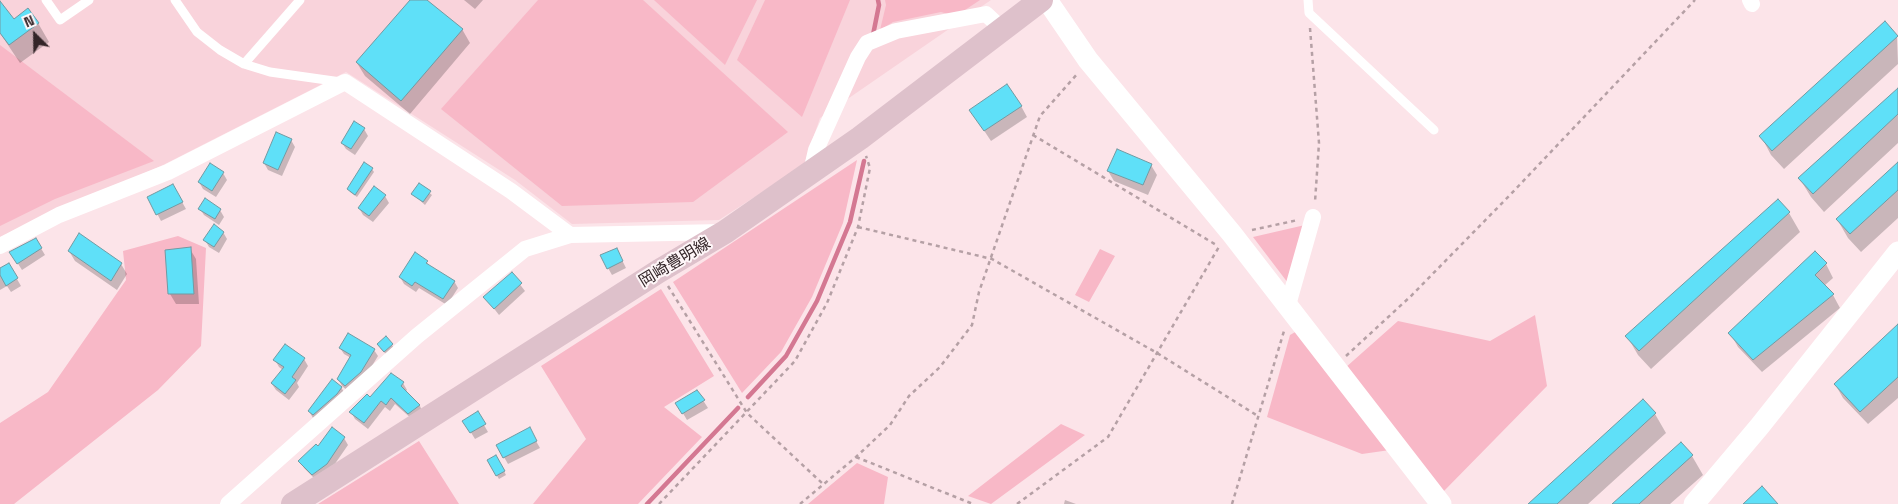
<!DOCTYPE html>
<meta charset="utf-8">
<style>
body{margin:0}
#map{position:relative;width:1898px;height:504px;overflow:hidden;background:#fce4e9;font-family:"Space Grotesk",sans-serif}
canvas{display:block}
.north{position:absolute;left:10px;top:10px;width:50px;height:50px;-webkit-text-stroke:4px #fef6f8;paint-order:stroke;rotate:337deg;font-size:14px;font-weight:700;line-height:20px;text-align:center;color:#332528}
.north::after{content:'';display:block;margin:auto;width:18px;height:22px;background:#332528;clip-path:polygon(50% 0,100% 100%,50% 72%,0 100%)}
</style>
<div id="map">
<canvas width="1898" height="504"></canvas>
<div class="north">N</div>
</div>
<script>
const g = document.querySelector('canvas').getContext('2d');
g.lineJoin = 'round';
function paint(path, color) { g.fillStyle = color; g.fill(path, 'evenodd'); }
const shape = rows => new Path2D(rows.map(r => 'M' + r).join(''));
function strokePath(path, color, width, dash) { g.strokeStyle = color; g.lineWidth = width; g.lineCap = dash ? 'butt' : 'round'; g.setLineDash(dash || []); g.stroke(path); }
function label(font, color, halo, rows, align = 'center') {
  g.font = font + ' "Space Grotesk","Noto Sans JP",sans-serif'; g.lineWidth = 4; g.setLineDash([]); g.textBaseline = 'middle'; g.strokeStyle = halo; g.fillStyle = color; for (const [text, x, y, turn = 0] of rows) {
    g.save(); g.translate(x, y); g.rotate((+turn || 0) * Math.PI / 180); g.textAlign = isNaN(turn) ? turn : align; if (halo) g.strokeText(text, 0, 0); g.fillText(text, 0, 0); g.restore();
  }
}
paint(shape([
 [0,0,991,0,820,118,804,165,719,220,572,224,515,180,346,72,163,165,0,237]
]), '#f9d3db');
paint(shape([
 [538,0,643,0,788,132,693,202,562,206,441,109],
 [654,0,757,0,725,65],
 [765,0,850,0,802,117,737,60],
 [885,0,980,0,956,16,941,12,893,22,880,30,886,5],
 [0,45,154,161,55,199,0,226],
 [857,160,843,223,812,297,781,352,742,393,673,282],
 [1305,225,1288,283,1253,237],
 [178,236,206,248,201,346,158,390,14,504,0,504,0,423,48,392,126,280,123,251],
 [1100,249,1115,256,1089,302,1075,295],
 [661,289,714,376,664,407,702,437,638,504,533,504,586,439,541,366],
 [1535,315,1547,386,1443,492,1345,368,1398,321,1490,341],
 [1297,331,1390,450,1362,454,1267,417,1290,335],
 [1061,424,1085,435,991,504,968,496],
 [419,441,459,504,318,504],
 [857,463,888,477,884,504,808,504]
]), '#f8b8c7');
paint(shape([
 [411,0,425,0,462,29,470,43,410,114,365,76,357,63],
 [464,0,483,0,475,9],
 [0,3,13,20,38,23,49,42,20,63,0,33],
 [1897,36,1898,64,1784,169,1771,155,1761,136],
 [1898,90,1898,143,1824,212,1811,197,1800,179],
 [1021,106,1027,117,991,141,971,111],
 [354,123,364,129,368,136,355,155,346,149,342,143],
 [291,140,295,147,282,176,268,170,264,163],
 [1898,164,1898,218,1861,252,1848,238,1837,219],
 [1151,165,1157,175,1148,195,1114,181,1108,171],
 [372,169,374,172,357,197,350,192,349,189],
 [223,173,227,180,216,197,203,189,199,182],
 [420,185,432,195,425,205,413,194],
 [173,186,186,209,161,221,149,198],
 [385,196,389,203,373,222,363,215,359,208],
 [200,209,220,210,224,217,219,225,204,215],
 [1789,213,1800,232,1651,369,1638,355,1627,336],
 [223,232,227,239,219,253,209,247,205,240],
 [36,240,45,255,22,270,15,259],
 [190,249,196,259,199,304,176,304,170,294,166,251],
 [69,251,121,264,127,274,117,290,75,261],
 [620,256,626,268,612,275,608,268],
 [427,262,430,267,454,281,458,288,447,305,419,288,416,292,404,284,400,277],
 [1826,264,1833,278,1824,286,1833,295,1840,308,1762,372,1738,347,1730,333],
 [9,265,21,286,11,292,7,286,0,290,0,270],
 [512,274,525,291,499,315,485,297],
 [1898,326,1898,398,1868,424,1843,398,1835,384],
 [392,345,394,348,386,354,380,348],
 [285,346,304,359,308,366,297,383,299,387,289,400,276,390,272,384,283,370,279,367,275,360],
 [340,348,374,350,378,356,364,379,349,392,342,386,338,379,351,358,344,354],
 [403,383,407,390,405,392,420,406,423,413,413,420,395,404,390,411,385,407,368,429,355,419,351,412],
 [341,387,345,394,313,418,309,411],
 [697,391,708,408,687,420,681,410],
 [1643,401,1655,414,1666,433,1588,504,1530,504],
 [477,413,488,432,475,439,464,421],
 [333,429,344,438,348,445,330,471,317,481,304,468,300,461,318,448],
 [529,429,540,448,508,464,497,445],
 [496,456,506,475,499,479,488,461],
 [1692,456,1703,475,1670,504,1614,504],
 [1065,500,1076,504,1064,504]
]), '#0003');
strokePath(shape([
 [873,35,879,5,878,0],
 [748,397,786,356,817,301,850,222,864,161],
 [647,504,738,408]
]), '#d47892', 4.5);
const building = shape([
 [410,0,427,0,463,29,401,101,356,62,410,0],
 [0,1,14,19,28,8,39,23,9,45,0,33,0,1],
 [1885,21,1898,36,1772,151,1759,136,1885,21],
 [1007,84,1022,106,984,131,969,110,1007,84],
 [1898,88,1898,114,1813,194,1798,178,1898,88],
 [354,121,365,128,351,149,341,143,354,121],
 [276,132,292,139,278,170,263,163,276,132],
 [1117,149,1152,164,1143,185,1107,171,1117,149],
 [364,162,373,168,355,195,347,189,364,162],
 [1898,162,1898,190,1850,234,1836,219,1898,162],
 [210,163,224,172,212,191,198,182,210,163],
 [419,183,431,191,423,202,411,194,419,183],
 [173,184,183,202,156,215,147,197,173,184],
 [374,186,386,195,369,216,358,208,374,186],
 [205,198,221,209,215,219,198,209,205,198],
 [1778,199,1790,212,1639,351,1625,336,1778,199],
 [214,224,224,232,214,247,203,240,214,224],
 [79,233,122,263,111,281,68,251,79,233],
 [36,238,42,248,17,264,9,252,36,238],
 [191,247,194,294,168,294,165,250,191,247],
 [617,248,623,261,607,269,600,255,617,248],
 [1815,251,1827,263,1815,275,1834,294,1753,360,1728,333,1815,251],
 [415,252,428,261,426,263,455,281,443,299,415,282,412,286,399,277,415,252],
 [9,263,18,278,6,286,0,275,0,268,9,263],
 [512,272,522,283,494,309,483,297,512,272],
 [1898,324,1898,377,1860,412,1834,384,1898,324],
 [348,333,375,349,361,372,345,386,337,379,351,355,339,348,348,333],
 [386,336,393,344,384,352,377,344,386,336],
 [285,344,305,358,292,377,296,380,285,394,271,383,284,367,273,360,285,344],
 [391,373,404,382,401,386,420,405,408,414,391,398,386,405,381,401,364,423,349,412,367,394,370,397,391,373],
 [332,379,342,387,337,394,313,415,308,411,332,379],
 [697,390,705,400,682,414,675,403,697,390],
 [1643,399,1656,413,1557,504,1528,504,1643,399],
 [478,411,486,424,470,433,462,421,478,411],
 [332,427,345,437,327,464,312,475,298,461,316,444,318,446,332,427],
 [530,427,537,441,503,458,496,445,530,427],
 [1681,442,1693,455,1639,504,1612,504,1681,442],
 [496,455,505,471,496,476,487,460,496,455],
 [1762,486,1778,504,1743,504,1762,486]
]);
paint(building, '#5fe0f8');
strokePath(building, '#729aa2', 1);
strokePath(shape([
 [1310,28,1319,143,1315,202],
 [1033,135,1218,246],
 [858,227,992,259,1157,353,1258,416],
 [1252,230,1298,220],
 [668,286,747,413,823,484],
 [1346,356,1411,296,1510,195,1695,0],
 [856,457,973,504],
 [659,504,795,361,827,303,858,227,870,168,866,156],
 [800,504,856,457,890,425,909,396,940,367,972,325,979,292,1040,116,1078,73],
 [1017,504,1108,437,1220,245],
 [1232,504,1284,331]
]), '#b5a0a5', 2.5, [4, 4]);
strokePath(shape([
 [46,0,60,20,89,0],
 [175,0,197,32,220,50,244,64,270,72,341,82],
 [1308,0,1309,13,1434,130],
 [244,64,300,0]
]), '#fff', 9);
strokePath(shape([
 [1750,0,1752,4],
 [811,172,816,150,858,57,867,43,896,31,986,14,1003,30],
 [0,246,59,215,168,172,345,82,511,191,570,235],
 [1288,305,1313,217],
 [228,504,417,336,525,249,570,235,723,232]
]), '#fff', 16);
strokePath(shape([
 [1047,0,1088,60,1232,234,1441,504],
 [1694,504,1759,427,1898,252]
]), '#fff', 21);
strokePath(shape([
 [293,504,659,271,725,232,860,138,1041,0]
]), '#dec1cb', 24);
label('16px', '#332528', '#fef6f8', [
 ["岡崎豊明線",675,263,-31]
]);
</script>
